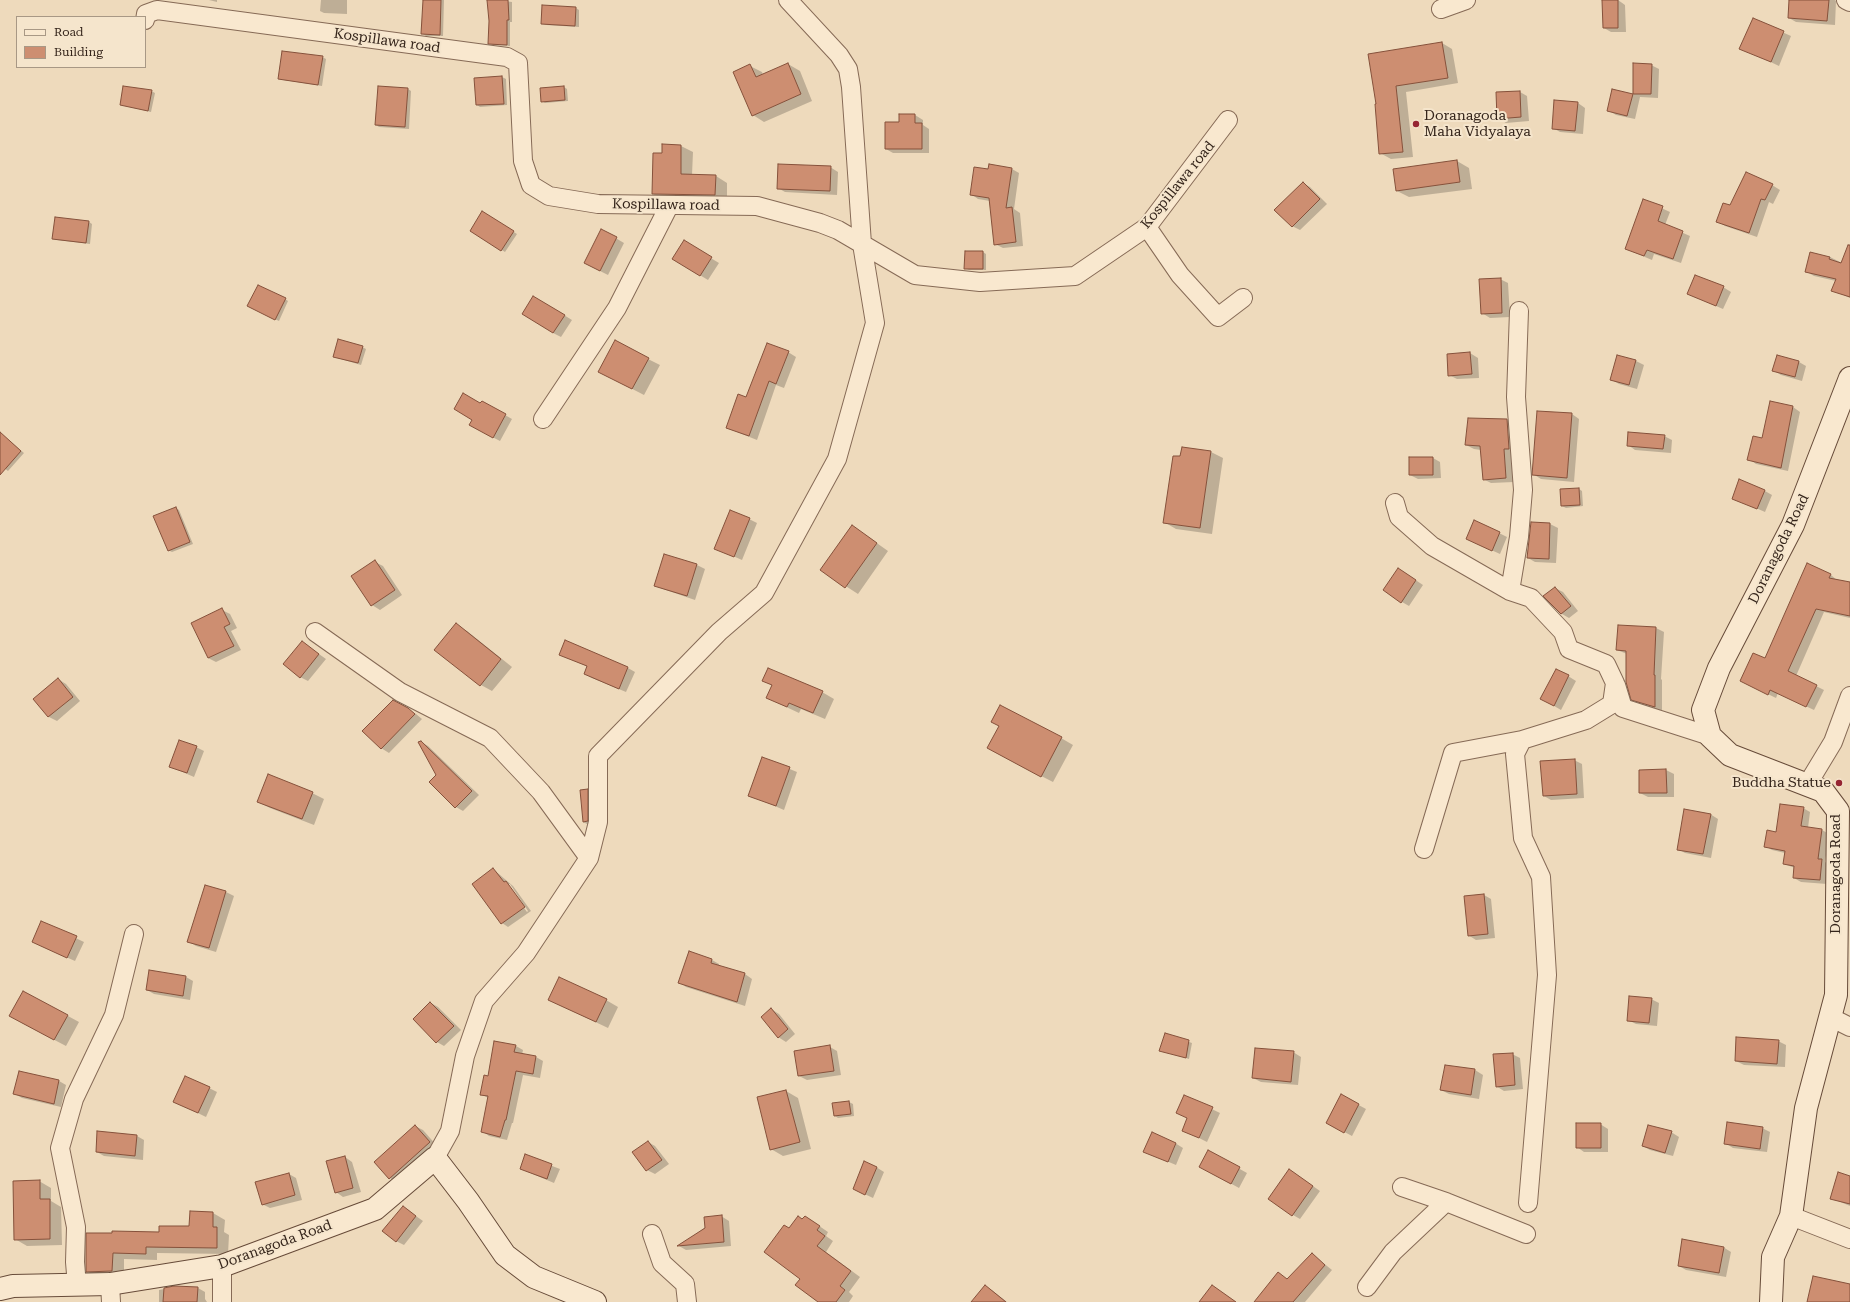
<!DOCTYPE html>
<style>
body{margin:0}
#map{position:relative;width:1850px;height:1302px;overflow:hidden;background:#eedabc;font-family:"Roboto Serif",serif}
canvas{display:block}
.legend{position:absolute;left:16px;top:16px;width:130px;height:52px;box-sizing:border-box;background:#f5e5cc;border:1px solid #a89885;margin:0;padding:5px 7px;list-style:none;font-size:12px;color:#35251b}
.legend li{display:flex;align-items:center;gap:8px;height:20px}
.legend b{width:20px;border:1px solid #a89885}
</style>
<div id="map">
<canvas width="1850" height="1302"></canvas>
<ul class="legend">
<li><b style="height:5px;background:#f9e8cf"></b>Road</li>
<li><b style="height:11px;background:#cd8e71"></b>Building</li>
</ul>
</div>
<script>
const g = document.querySelector('canvas').getContext('2d');
g.lineJoin = 'round';
function paint(path, color) { g.fillStyle = color; g.fill(path, 'evenodd'); }
const shape = rows => new Path2D(rows.map(r => 'M' + r).join(''));
function strokePath(path, color, width, dash) { g.strokeStyle = color; g.lineWidth = width; g.lineCap = dash ? 'butt' : 'round'; g.setLineDash(dash || []); g.stroke(path); }
function label(font, color, halo, rows, align = 'center') {
  g.font = font + ' "Roboto Serif",serif'; g.lineWidth = 4; g.setLineDash([]); g.textBaseline = 'middle'; g.strokeStyle = halo; g.fillStyle = color; for (const [text, x, y, turn = 0] of rows) {
    g.save(); g.translate(x, y); g.rotate((+turn || 0) * Math.PI / 180); g.textAlign = isNaN(turn) ? turn : align; if (halo) g.strokeText(text, 0, 0); g.fillText(text, 0, 0); g.restore();
  }
}
paint(shape([
 [209,0,217,0,217,2],
 [321,0,347,0,347,14,324,13,320,11],
 [424,0,444,0,443,36,426,36,423,34],
 [497,0,512,2,512,22,510,22,510,46,493,45,489,43],
 [1618,0,1625,5,1626,32,1611,32,1604,28],
 [1790,0,1835,0,1836,1,1835,25,1796,22,1789,18],
 [576,8,579,10,579,27,546,25,542,23],
 [1753,19,1791,36,1779,66,1741,48],
 [1442,43,1452,49,1458,83,1406,92,1413,157,1391,159,1380,153,1378,105,1369,55],
 [322,57,326,59,322,86,283,80,279,78],
 [788,64,800,71,812,101,764,122,753,115,750,66,762,72,763,75],
 [1634,64,1651,65,1659,69,1658,98,1640,97,1635,119,1616,115,1608,110,1613,90,1634,95],
 [502,77,506,79,507,105,480,107,477,105],
 [564,87,567,89,568,101,545,103,542,101],
 [408,89,411,91,409,129,379,127,376,125],
 [151,91,155,93,151,112,121,105],
 [1520,92,1527,96,1529,121,1506,123,1498,118],
 [1578,103,1585,108,1583,134,1560,132,1553,128],
 [915,115,923,120,923,125,929,129,929,153,893,153,886,149,900,124],
 [663,145,681,146,693,152,692,175,716,176,727,183,727,201,665,200,653,194,663,154],
 [1457,161,1469,168,1472,189,1409,197,1397,191],
 [830,167,838,172,837,195,785,192,778,188],
 [1012,169,1019,173,1014,209,1020,213,1023,246,1003,248,995,244,990,201,978,199,971,194,989,170],
 [1303,183,1310,187,1327,204,1300,230,1292,226],
 [1772,185,1780,190,1773,204,1769,202,1757,237,1725,226,1717,221,1731,207],
 [1644,200,1670,212,1665,225,1690,236,1681,263,1654,254,1652,260,1626,249],
 [483,213,517,234,505,252,471,231],
 [56,218,89,222,92,224,90,244,57,240,54,238],
 [602,230,624,243,608,275,592,267],
 [684,242,719,263,708,280,673,259],
 [966,252,983,252,986,254,986,270,969,270,965,268],
 [1830,257,1850,267,1850,298,1833,290,1836,281,1814,276,1807,272],
 [1500,279,1508,283,1510,317,1490,318,1482,313],
 [1723,287,1731,292,1723,309,1688,294],
 [285,299,288,301,279,321,252,308],
 [541,301,572,320,561,337,553,333],
 [362,347,366,349,361,365,334,357],
 [788,352,796,357,784,388,776,385,757,440,727,428,746,398],
 [1470,353,1478,358,1479,378,1457,379,1449,375,1448,355],
 [1618,356,1636,361,1644,365,1637,389,1619,384,1612,380],
 [648,359,660,365,644,395,611,378],
 [1799,362,1806,366,1802,381,1781,375,1773,370],
 [482,402,512,419,500,441,477,429],
 [1793,407,1800,412,1788,471,1756,464,1749,459,1763,439],
 [1572,414,1579,419,1574,482,1541,479,1533,474],
 [1507,420,1515,425,1514,482,1491,483,1483,479,1481,450,1474,449,1466,445],
 [0,433,24,453,8,471,0,465],
 [1664,436,1672,440,1671,453,1635,450,1628,445],
 [1182,448,1211,452,1223,458,1212,534,1176,529,1164,522],
 [1433,458,1440,462,1441,478,1418,479,1410,475],
 [1579,489,1582,491,1583,506,1566,508,1562,506],
 [1765,491,1772,495,1765,512,1733,498],
 [176,508,179,510,193,544,172,552,168,550],
 [749,519,757,523,742,560,715,548],
 [1475,521,1507,537,1500,554,1467,539],
 [1532,523,1550,524,1558,528,1556,563,1535,562,1528,558],
 [864,534,888,551,858,594,821,570],
 [665,555,697,565,705,569,695,600,663,589,655,585],
 [375,562,383,566,402,595,380,610,372,605,353,576],
 [1808,564,1831,575,1838,581,1850,583,1850,618,1824,612,1796,676,1824,690,1814,710,1778,693,1776,698,1741,681,1765,659],
 [1399,569,1423,585,1409,606,1402,602],
 [1555,588,1563,592,1578,611,1569,618,1562,614,1545,596],
 [222,610,230,614,237,628,231,631,241,650,216,662,208,658],
 [456,625,467,631,512,667,492,691,481,685],
 [1656,628,1664,632,1661,679,1662,680,1662,711,1640,704,1632,699,1627,654,1617,650],
 [302,642,326,659,308,681,300,677],
 [561,655,628,668,635,672,626,692,592,678,585,674,588,667],
 [1568,676,1576,681,1561,710,1549,703],
 [58,679,66,684,80,701,57,721,49,717,34,699],
 [764,681,822,692,834,699,825,719,801,709,799,713,767,698,773,686],
 [393,701,416,714,422,719,389,753,381,748],
 [1061,738,1073,745,1053,782,1000,755],
 [421,742,428,746,479,795,463,811,456,807],
 [196,747,204,751,194,777,171,767],
 [763,758,797,772,784,810,749,795],
 [1574,760,1582,764,1584,798,1551,800,1544,796],
 [1666,770,1674,774,1674,797,1648,797,1640,793,1640,771],
 [587,790,595,794,591,826,583,822],
 [312,793,324,799,314,825,270,808,258,802],
 [1803,808,1810,812,1808,828,1822,830,1829,834,1825,862,1828,864,1827,884,1801,882,1794,878,1795,868,1784,864,1785,853,1772,850,1765,846],
 [1710,814,1718,819,1711,858,1685,853,1678,849],
 [493,869,513,886,531,911,508,927,502,923],
 [507,884,510,884,528,911,527,912],
 [206,886,226,892,234,896,216,952,196,946,188,941],
 [1484,895,1491,899,1495,938,1476,940,1468,935],
 [42,922,84,942,75,961,41,946],
 [689,952,712,960,719,964,719,966,745,974,752,979,745,1006,686,987,679,982],
 [186,977,193,981,190,1000,154,994,147,990],
 [24,992,79,1022,66,1046,22,1023],
 [1651,999,1659,1003,1657,1026,1636,1024,1628,1020],
 [549,1000,606,1000,618,1007,608,1028],
 [431,1003,438,1007,461,1030,444,1046,437,1042],
 [771,1009,779,1014,795,1034,786,1042,778,1037],
 [1165,1034,1192,1043,1189,1059,1161,1050],
 [1778,1041,1786,1045,1785,1067,1744,1065,1736,1061],
 [516,1046,523,1050,522,1055,536,1057,543,1061,540,1078,523,1075,513,1123,512,1123,507,1140,489,1136,482,1131,488,1098,481,1094,489,1077],
 [830,1047,837,1051,841,1075,807,1080,799,1076],
 [1293,1052,1301,1057,1298,1085,1261,1082,1253,1078],
 [1512,1054,1520,1058,1523,1089,1504,1091,1496,1086],
 [1446,1066,1475,1070,1483,1075,1479,1099,1449,1094,1441,1090],
 [59,1081,66,1085,61,1107,22,1098,15,1094],
 [209,1088,217,1092,206,1117,175,1102],
 [786,1091,798,1098,811,1149,783,1156,771,1149],
 [1185,1096,1220,1113,1207,1142,1183,1130,1188,1118],
 [1342,1096,1366,1109,1352,1136,1335,1127],
 [849,1102,853,1104,854,1116,838,1118,835,1116,834,1104],
 [1600,1124,1608,1129,1608,1152,1584,1152,1577,1147],
 [415,1126,423,1130,437,1146,397,1182,390,1178],
 [1762,1128,1770,1132,1767,1152,1733,1148,1725,1143],
 [1671,1132,1679,1137,1673,1156,1650,1150,1643,1146],
 [137,1136,144,1140,143,1160,104,1156,97,1152],
 [648,1142,655,1146,669,1164,655,1174,647,1170],
 [1175,1143,1183,1148,1176,1165,1152,1155],
 [1209,1152,1247,1173,1239,1188,1208,1171],
 [526,1156,560,1169,554,1183,521,1169],
 [345,1157,352,1162,361,1192,343,1197,336,1192],
 [876,1167,884,1172,873,1198,854,1189],
 [1290,1170,1320,1191,1300,1219,1293,1215],
 [289,1174,296,1178,302,1200,270,1208,262,1204],
 [1850,1177,1850,1206,1831,1198],
 [39,1181,51,1188,51,1201,61,1207,62,1245,27,1246,15,1239],
 [403,1207,423,1221,404,1245,396,1241],
 [213,1213,225,1220,224,1232,229,1235,228,1254,157,1253,157,1260,124,1259,124,1277,99,1278,87,1271,87,1234,160,1233,190,1227],
 [721,1216,729,1221,731,1246,686,1250,679,1246],
 [806,1217,828,1232,826,1236,833,1241,826,1252,860,1277,849,1292,853,1296,849,1302,819,1302,801,1278,790,1229],
 [1723,1247,1731,1252,1726,1277,1686,1270,1679,1266],
 [1312,1254,1332,1270,1305,1302,1260,1302,1278,1273,1288,1280],
 [985,1286,993,1291,1007,1302,972,1302],
 [174,1287,198,1288,205,1292,205,1299,207,1302,159,1302,159,1290]
]), '#0003');
const building = shape([
 [423,0,441,0,440,35,421,34,423,0],
 [487,0,508,0,509,20,507,20,507,45,488,44,489,21,487,0],
 [1602,0,1618,0,1618,28,1603,28,1602,0],
 [1789,0,1829,0,1827,21,1788,18,1789,0],
 [542,5,576,7,575,26,541,24,542,5],
 [1753,18,1784,31,1771,62,1739,49,1753,18],
 [1442,42,1448,78,1396,86,1403,152,1379,154,1375,104,1376,104,1368,54,1442,42],
 [282,51,323,56,318,85,278,79,282,51],
 [788,63,801,94,752,116,733,72,750,64,756,77,788,63],
 [1633,63,1652,64,1651,94,1633,94,1633,63],
 [502,76,504,104,476,105,474,78,502,76],
 [123,86,152,90,148,111,120,105,123,86],
 [378,86,408,88,405,127,375,125,378,86],
 [564,86,565,100,541,102,540,88,564,86],
 [1612,89,1633,94,1627,116,1607,111,1612,89],
 [1520,91,1521,117,1497,119,1496,92,1520,91],
 [1554,100,1578,102,1575,131,1552,129,1554,100],
 [899,114,915,114,915,123,922,123,922,149,885,149,885,122,899,122,899,114],
 [662,144,681,145,681,174,716,175,715,195,652,194,653,153,662,153,662,144],
 [1457,160,1460,182,1396,191,1393,169,1457,160],
 [778,164,831,166,830,191,777,189,778,164],
 [989,164,1012,168,1006,208,1012,207,1016,242,994,245,989,198,970,195,974,167,988,169,989,164],
 [1746,172,1773,184,1765,200,1761,199,1749,233,1716,222,1723,203,1730,205,1746,172],
 [1303,182,1320,199,1292,227,1274,210,1303,182],
 [1643,199,1663,206,1658,221,1683,231,1673,259,1647,250,1644,256,1625,249,1643,199],
 [482,211,514,231,501,251,470,231,482,211],
 [55,217,89,221,86,243,52,239,55,217],
 [601,229,617,237,600,271,584,263,601,229],
 [684,240,712,257,700,276,672,259,684,240],
 [1848,245,1850,245,1850,297,1831,291,1836,279,1805,272,1810,252,1830,257,1829,259,1841,263,1848,245],
 [965,251,983,251,983,269,964,269,965,251],
 [1695,275,1724,286,1716,306,1687,294,1695,275],
 [1501,278,1502,313,1481,314,1479,279,1501,278],
 [258,285,286,298,275,320,247,306,258,285],
 [533,296,565,315,553,333,522,314,533,296],
 [338,339,363,346,358,363,333,357,338,339],
 [615,340,649,358,632,389,598,372,615,340],
 [767,343,789,351,776,384,769,381,749,436,726,428,738,394,746,397,767,343],
 [1470,352,1472,374,1448,376,1447,354,1470,352],
 [1617,355,1636,360,1629,385,1610,380,1617,355],
 [1777,355,1799,361,1795,377,1772,371,1777,355],
 [463,393,480,403,482,401,506,414,493,438,469,425,472,420,454,409,463,393],
 [1770,401,1793,406,1781,468,1747,460,1753,436,1762,438,1770,401],
 [1537,411,1572,413,1567,478,1532,475,1537,411],
 [1468,418,1507,419,1509,449,1504,449,1506,478,1483,480,1480,446,1465,445,1468,418],
 [0,432,21,451,0,475,0,432],
 [1628,432,1665,435,1663,449,1627,446,1628,432],
 [1182,447,1211,451,1200,528,1163,523,1173,456,1180,456,1182,447],
 [1409,457,1433,457,1433,475,1409,475,1409,457],
 [1739,479,1765,490,1757,509,1732,499,1739,479],
 [1579,488,1580,505,1561,506,1560,489,1579,488],
 [176,507,190,542,168,551,153,516,176,507],
 [730,510,750,518,734,557,714,549,730,510],
 [1474,520,1500,532,1492,551,1466,539,1474,520],
 [1531,522,1550,523,1549,559,1527,558,1531,522],
 [852,525,877,543,845,588,820,570,852,525],
 [664,554,697,564,687,596,654,586,664,554],
 [375,560,395,590,371,606,351,576,375,560],
 [1807,563,1831,574,1829,578,1850,582,1850,616,1816,609,1788,671,1817,685,1806,707,1770,690,1768,695,1740,681,1753,653,1765,658,1807,563],
 [1398,568,1416,580,1401,603,1383,590,1398,568],
 [1555,587,1571,606,1561,614,1543,596,1555,587],
 [222,608,230,624,224,627,234,646,208,658,191,623,222,608],
 [456,623,501,659,480,686,434,650,456,623],
 [1618,625,1656,627,1654,675,1655,675,1655,707,1631,700,1626,682,1626,651,1616,650,1618,625],
 [565,640,628,667,619,689,584,674,587,666,559,655,565,640],
 [302,641,319,654,300,678,283,664,302,641],
 [768,668,823,691,813,713,789,703,787,707,766,698,772,685,762,681,768,668],
 [1556,669,1569,675,1554,706,1540,699,1556,669],
 [58,678,73,697,48,717,33,699,58,678],
 [393,700,408,708,415,714,381,749,362,731,393,700],
 [1000,705,1062,737,1041,777,987,748,999,726,991,722,1000,705],
 [179,740,197,746,187,773,169,767,179,740],
 [421,741,472,791,455,808,429,782,436,775,418,742,421,741],
 [762,757,790,767,776,806,748,796,762,757],
 [1575,759,1577,794,1543,796,1540,761,1575,759],
 [1666,769,1667,793,1639,793,1639,770,1666,769],
 [268,774,313,792,302,819,257,802,268,774],
 [588,789,588,821,583,822,580,790,588,789],
 [1780,804,1804,807,1801,826,1822,829,1818,859,1822,859,1820,880,1793,878,1794,866,1783,864,1785,851,1764,847,1767,830,1776,832,1780,804],
 [1684,809,1711,814,1703,854,1677,850,1684,809],
 [493,868,504,882,506,881,525,907,501,924,472,884,493,868],
 [205,885,226,891,209,948,187,942,205,885],
 [1484,894,1488,934,1468,936,1464,896,1484,894],
 [41,921,77,936,67,958,32,942,41,921],
 [689,951,712,959,711,963,745,973,737,1002,678,983,689,951],
 [149,970,186,976,183,996,146,990,149,970],
 [559,977,607,999,596,1022,548,1000,559,977],
 [23,991,68,1015,54,1040,9,1016,23,991],
 [1629,996,1652,998,1649,1023,1627,1021,1629,996],
 [430,1002,454,1026,436,1043,413,1019,430,1002],
 [771,1008,788,1029,778,1038,761,1017,771,1008],
 [1165,1033,1189,1040,1186,1058,1159,1051,1165,1033],
 [1736,1037,1779,1040,1777,1064,1735,1061,1736,1037],
 [494,1041,516,1045,514,1052,536,1056,533,1074,516,1071,506,1120,505,1120,500,1137,481,1132,488,1096,480,1095,484,1075,488,1076,494,1041],
 [830,1045,834,1071,798,1076,794,1051,830,1045],
 [1255,1048,1294,1051,1291,1082,1252,1078,1255,1048],
 [1513,1053,1515,1085,1496,1087,1493,1054,1513,1053],
 [1445,1065,1475,1069,1471,1095,1440,1090,1445,1065],
 [19,1071,59,1080,54,1104,13,1094,19,1071],
 [185,1076,210,1087,198,1113,173,1102,185,1076],
 [786,1090,800,1142,770,1150,757,1097,786,1090],
 [1341,1094,1359,1104,1344,1133,1326,1123,1341,1094],
 [1184,1095,1213,1107,1199,1138,1182,1131,1187,1118,1176,1113,1184,1095],
 [849,1101,851,1114,834,1116,832,1103,849,1101],
 [1727,1122,1763,1127,1760,1149,1724,1144,1727,1122],
 [1576,1123,1601,1123,1601,1148,1576,1148,1576,1123],
 [415,1125,430,1142,389,1179,374,1162,415,1125],
 [1648,1125,1672,1131,1665,1153,1642,1146,1648,1125],
 [97,1131,137,1135,135,1156,96,1152,97,1131],
 [1152,1132,1176,1143,1168,1162,1143,1152,1152,1132],
 [648,1141,662,1160,646,1171,632,1152,648,1141],
 [1208,1150,1240,1167,1231,1184,1199,1167,1208,1150],
 [525,1154,552,1164,547,1179,520,1169,525,1154],
 [345,1156,353,1188,335,1193,326,1161,345,1156],
 [864,1161,877,1167,865,1195,853,1189,864,1161],
 [1289,1169,1313,1186,1292,1216,1268,1199,1289,1169],
 [1838,1172,1850,1176,1850,1204,1830,1199,1838,1172],
 [289,1173,295,1195,262,1205,255,1182,289,1173],
 [40,1180,40,1199,50,1199,50,1239,14,1240,13,1181,40,1180],
 [403,1206,416,1216,396,1242,382,1231,403,1206],
 [190,1211,213,1212,213,1227,217,1227,217,1248,146,1247,146,1254,113,1253,112,1271,86,1272,86,1233,112,1233,112,1231,159,1232,159,1226,189,1226,190,1211],
 [722,1215,724,1242,677,1246,705,1228,704,1217,722,1215],
 [798,1216,802,1219,805,1216,820,1226,817,1230,825,1236,817,1246,851,1271,840,1286,845,1290,836,1302,818,1302,795,1285,800,1279,764,1252,784,1225,789,1228,798,1216],
 [1682,1239,1724,1247,1719,1273,1678,1266,1682,1239],
 [1312,1253,1325,1265,1293,1302,1254,1302,1278,1272,1287,1279,1312,1253],
 [1813,1276,1850,1284,1850,1302,1807,1302,1813,1276],
 [985,1285,1006,1302,971,1302,985,1285],
 [1212,1285,1236,1302,1199,1302,1212,1285],
 [174,1286,198,1287,197,1302,163,1302,164,1288,174,1286]
]);
paint(building, '#cd8e71');
strokePath(building, '#85513b', 1);
const street = shape([
 [1846,0,1850,2],
 [1441,9,1466,0],
 [145,20,146,14,157,10,507,57,518,63,523,161,531,185,549,196,598,204,757,206,820,223,838,230,915,275,980,282,1075,276,1147,227,1228,120],
 [1147,227,1180,275,1218,317,1243,298],
 [543,419,617,308,669,206],
 [1395,503,1399,517,1432,546,1510,591,1531,598,1563,632,1569,649,1606,664,1615,683,1612,704,1586,720,1522,740,1515,754,1523,838,1541,877,1547,975,1528,1203],
 [1510,591,1519,537,1523,490,1516,397,1519,311],
 [315,632,400,692,490,738,541,792,589,858],
 [1616,685,1623,708,1710,736],
 [1807,785,1833,742,1850,696],
 [1424,849,1453,753,1522,740],
 [1830,1017,1850,1027],
 [435,1158,450,1131,465,1056,484,1001,526,953,589,858,598,822,598,756,719,632,764,593,837,459,875,323,862,244,851,87,848,69,839,55,788,0],
 [1402,1187,1446,1202,1526,1234],
 [1791,1216,1850,1239],
 [652,1234,662,1263,685,1284,687,1302],
 [222,1266,222,1302],
 [110,1284,111,1302],
 [77,1286,75,1262,76,1227,60,1148,74,1099,114,1015,134,934],
 [1367,1287,1393,1252,1446,1202]
]);
const secondary = shape([
 [0,1289,13,1286,110,1284,222,1266,375,1209,435,1158,468,1201,505,1255,534,1277,595,1302],
 [1771,1302,1773,1257,1791,1216,1806,1108,1836,995,1838,811,1823,791,1730,755,1710,736,1703,710,1719,668,1793,525,1850,378]
]);
strokePath(street, '#866a56', 20);
strokePath(secondary, '#674b39', 24);
strokePath(street, '#f9e8cf', 18);
strokePath(secondary, '#f9e8cf', 22);
for (const [x, y, r, color] of [
 [1416,124,4,"#962532"],
 [1839,783,4,"#962532"]
]) { const dot = new Path2D(); dot.arc(x, y, r, 0, 2 * Math.PI); g.fillStyle = color; g.fill(dot); strokePath(dot, '#f5e5cc', 1.5); }
label('14px', '#35251b', '#f5e5cc', [
 ["Kospillawa road",387,41,8],
 ["Kospillawa road",1178,185,-51],
 ["Kospillawa road",666,205,1],
 ["Doranagoda Road",1779,549,-64],
 ["Doranagoda Road",1836,874,-90],
 ["Doranagoda Road",275,1245,-20]
]);
label('14px', '#35251b', '#f5e5cc', [
 ["Doranagoda",1424,116],
 ["Maha Vidyalaya",1424,132],
 ["Buddha Statue",1831,783,"right"]
], 'left');
</script>
